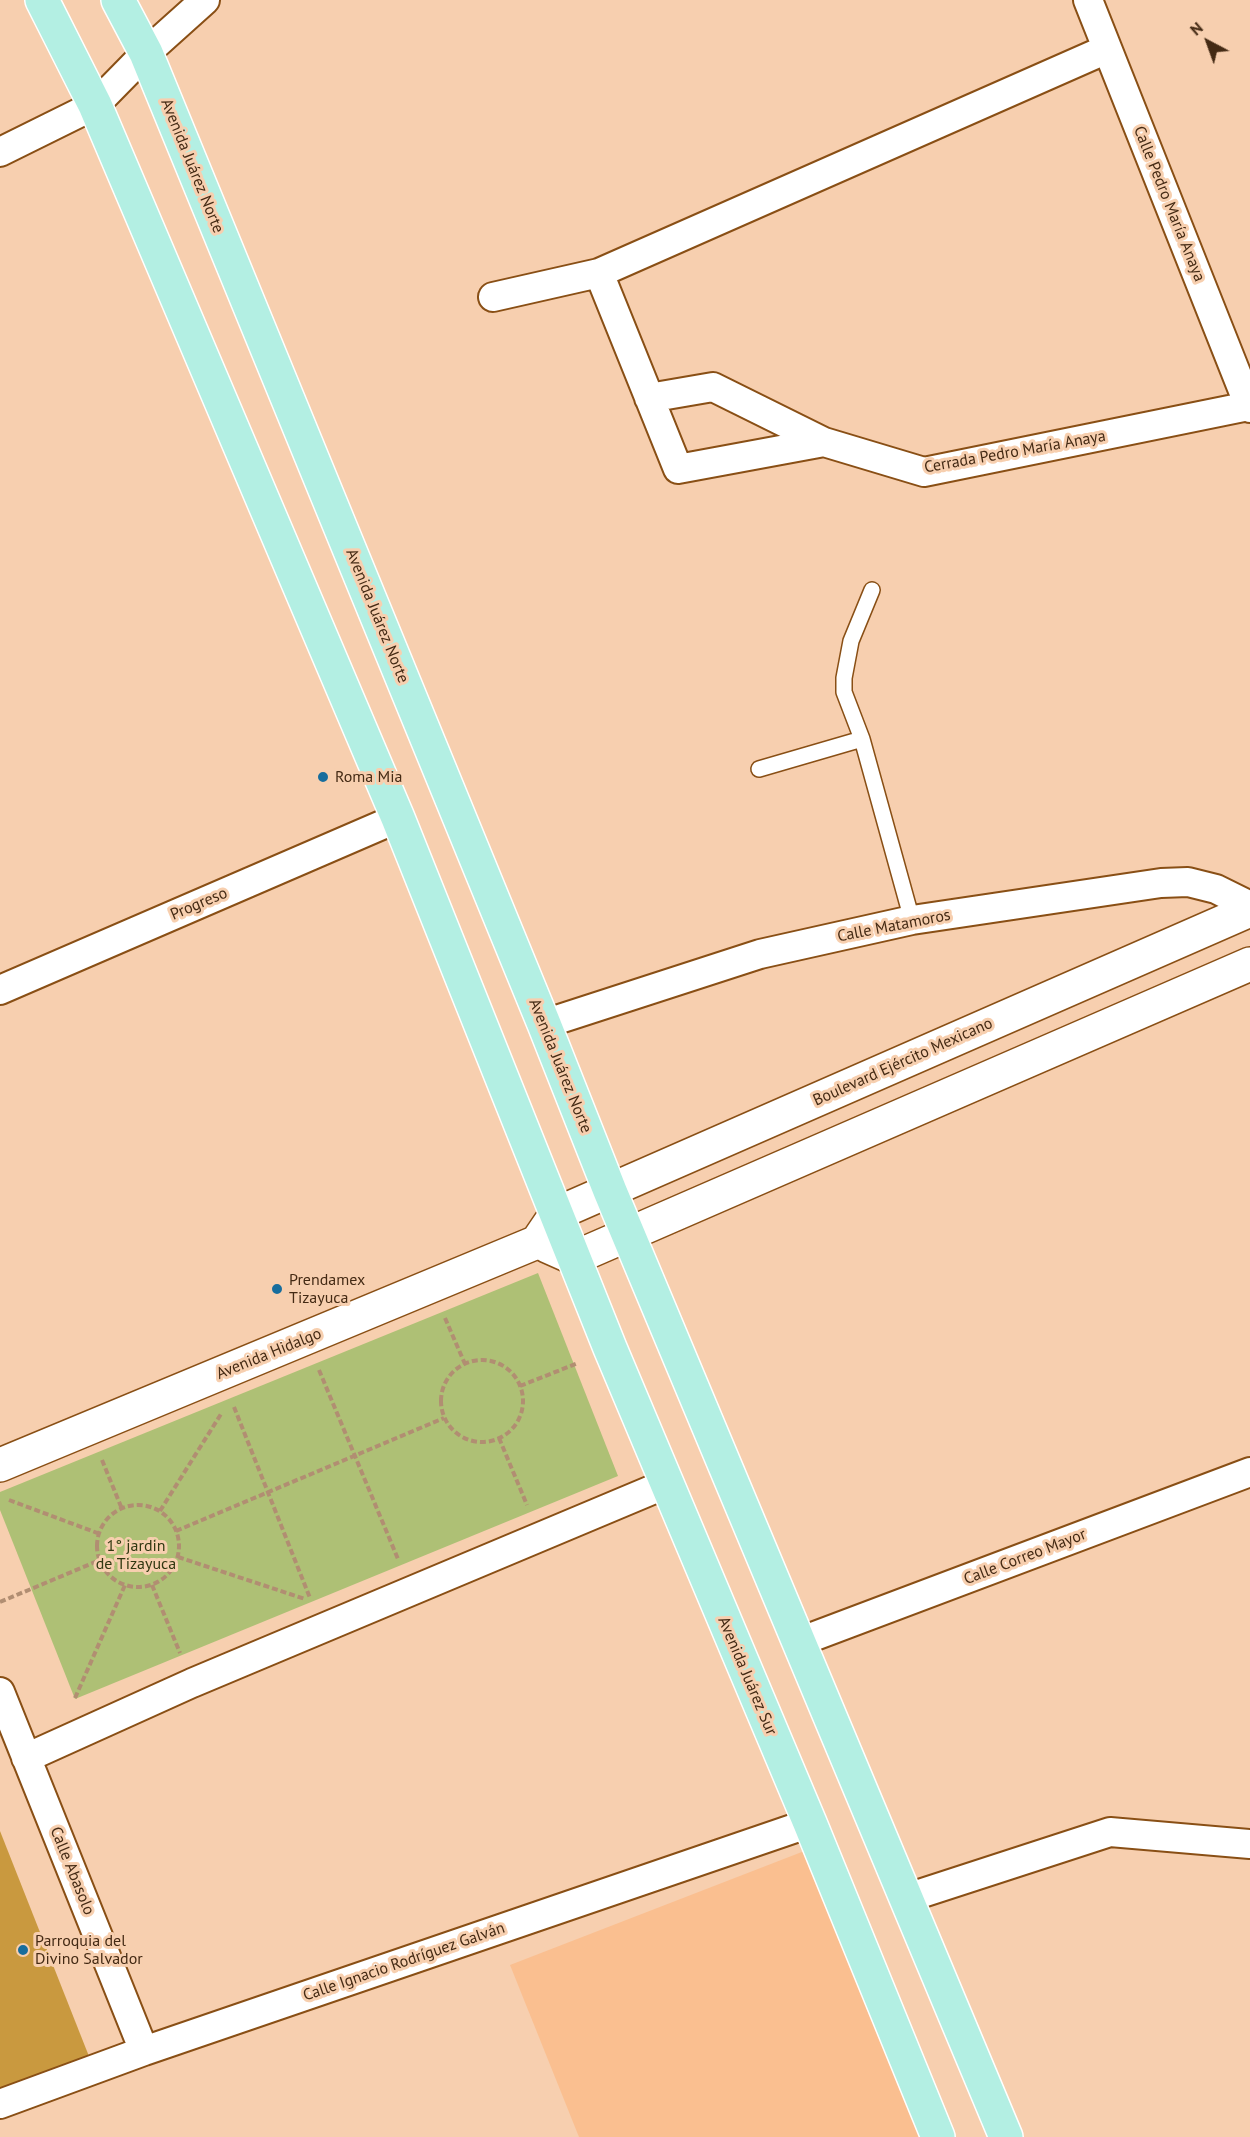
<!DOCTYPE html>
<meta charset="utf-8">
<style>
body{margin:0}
#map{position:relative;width:1250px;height:2137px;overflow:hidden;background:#f7cfaf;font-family:"PT Sans",sans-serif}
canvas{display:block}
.north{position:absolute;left:1178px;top:12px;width:60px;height:60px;-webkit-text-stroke:4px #f7cfaf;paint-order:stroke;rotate:319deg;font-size:16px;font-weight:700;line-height:24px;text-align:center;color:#442a14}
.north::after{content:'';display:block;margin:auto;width:21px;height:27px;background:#442a14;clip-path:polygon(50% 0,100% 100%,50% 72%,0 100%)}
</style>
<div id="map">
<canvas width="1250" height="2137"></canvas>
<div class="north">N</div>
</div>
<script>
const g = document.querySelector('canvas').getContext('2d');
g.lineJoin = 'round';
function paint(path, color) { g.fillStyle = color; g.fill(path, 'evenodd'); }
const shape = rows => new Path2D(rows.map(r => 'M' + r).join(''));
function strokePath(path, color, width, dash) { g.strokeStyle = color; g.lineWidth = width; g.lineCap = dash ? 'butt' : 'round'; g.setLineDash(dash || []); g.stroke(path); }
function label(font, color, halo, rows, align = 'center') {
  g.font = font + ' "PT Sans",sans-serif'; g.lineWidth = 6; g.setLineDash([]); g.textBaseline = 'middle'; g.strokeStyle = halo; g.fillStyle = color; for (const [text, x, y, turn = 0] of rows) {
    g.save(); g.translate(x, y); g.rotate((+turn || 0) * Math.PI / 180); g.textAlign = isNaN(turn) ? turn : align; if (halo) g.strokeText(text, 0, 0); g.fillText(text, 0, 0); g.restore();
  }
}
paint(shape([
 [807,1850,924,2137,579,2137,510,1965]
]), '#fabf90');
paint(shape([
 [538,1273,618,1476,75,1699,0,1510,0,1492]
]), '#aec075');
paint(shape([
 [0,1831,94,2069,0,2100]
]), '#c9993f');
const lane = shape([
 [872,590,851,641,844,678,844,692,862,739,912,920],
 [759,769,862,739]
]);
const street = shape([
 [1088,0,1250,408],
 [0,152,95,105,146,53,205,0],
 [599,273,678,469,824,442,924,472,1249,406],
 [493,297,599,273,1107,49],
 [649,398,713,387,824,442],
 [0,990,398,818],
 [544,1024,760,954,912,920,1161,883,1188,882,1216,889,1250,906],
 [799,1642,1250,1472],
 [0,1692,144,2051],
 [26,1758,192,1683,666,1484],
 [907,1898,1110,1832,1250,1844],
 [0,2104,144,2051,810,1823]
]);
const secondary = shape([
 [547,1246,574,1258,1250,964],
 [0,1465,537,1242,556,1214,1250,910]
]);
const primary = shape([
 [42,0,95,105,398,818,610,1348,810,1823,938,2137],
 [118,0,146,53,544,1024,610,1191,1006,2137]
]);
strokePath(lane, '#894f15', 18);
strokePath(street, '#894f15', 32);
strokePath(secondary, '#894f15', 36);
strokePath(primary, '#fff', 36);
strokePath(shape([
 [445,1318,465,1364],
 '441 1401a41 41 0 1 1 82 0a41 41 0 1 1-82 0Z',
 [319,1370,398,1559],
 [520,1386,578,1363],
 [234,1407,310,1598],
 [499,1438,527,1505],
 [102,1460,122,1509],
 [9,1500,100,1534],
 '97 1546a41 41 0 1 1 82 0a41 41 0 1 1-82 0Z',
 [160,1511,221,1414],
 [176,1531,444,1418],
 [178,1557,305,1599],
 [152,1585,180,1653],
 [0,1602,100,1560],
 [75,1698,125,1585]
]), '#b18e72', 4, [6, 3]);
strokePath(lane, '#fff', 15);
strokePath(street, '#fff', 28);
strokePath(secondary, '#fff', 33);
strokePath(primary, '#b3efe3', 33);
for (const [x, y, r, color] of [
 [323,777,6,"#176d9d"],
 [277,1289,6,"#176d9d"],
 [23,1950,6,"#176d9d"]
]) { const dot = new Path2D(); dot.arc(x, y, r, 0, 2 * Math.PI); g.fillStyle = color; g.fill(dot); strokePath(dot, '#f7cfaf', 2); }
label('16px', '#442a14', '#f7cfaf', [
 ["Avenida Juárez Norte",192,166,68],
 ["Calle Pedro María Anaya",1169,204,68],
 ["Cerrada Pedro María Anaya",1015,452,-10],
 ["Avenida Juárez Norte",377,616,68],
 ["Progreso",199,904,-23],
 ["Calle Matamoros",894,926,-11],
 ["Boulevard Ejército Mexicano",903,1062,-24],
 ["Avenida Juárez Norte",560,1066,68],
 ["Avenida Hidalgo",269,1354,-22],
 ["Calle Correo Mayor",1025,1557,-21],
 ["Avenida Juárez Sur",747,1676,67],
 ["Calle Abasolo",72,1871,68],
 ["Calle Ignacio Rodríguez Galván",404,1962,-19]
]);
label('16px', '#442a14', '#f7cfaf', [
 ["Roma Mia",335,777],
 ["Prendamex",289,1280],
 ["Tizayuca",289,1298],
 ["Parroquia del",35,1941],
 ["Divino Salvador",35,1959]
], 'left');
label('16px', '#303811', '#f7cfaf', [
 ["1° jardin",136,1546],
 ["de Tizayuca",136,1564]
]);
</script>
